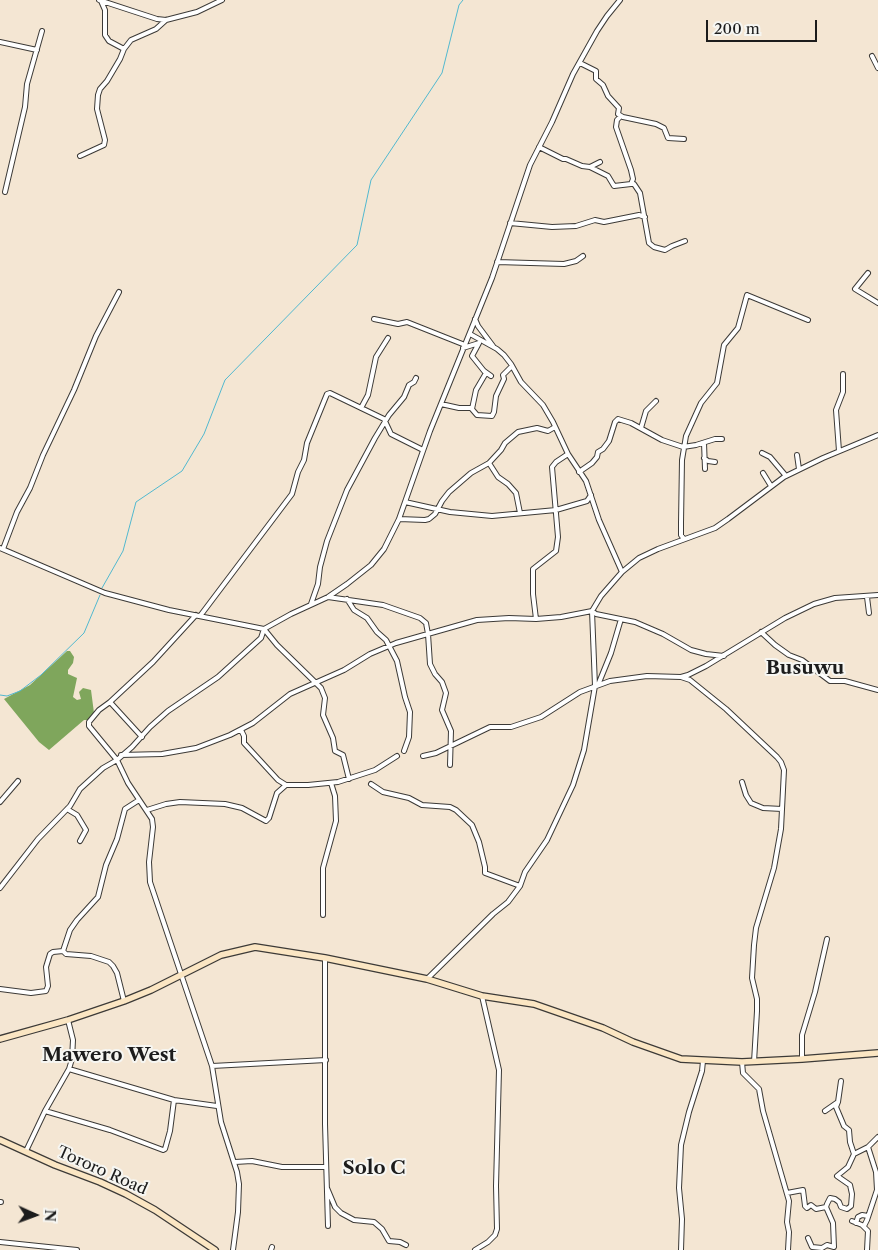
<!DOCTYPE html>
<style>
body{margin:0}
#map{position:relative;width:878px;height:1250px;overflow:hidden;background:#f4e6d3;font-family:"Libre Caslon Text",serif}
canvas{display:block}
.north{position:absolute;left:10px;top:1190px;width:50px;height:50px;-webkit-text-stroke:4px #f6f6f2;paint-order:stroke;rotate:92deg;font-size:14px;font-weight:700;line-height:20px;text-align:center;color:#1c1c1c}
.north::after{content:'';display:block;margin:auto;width:18px;height:22px;background:#1c1c1c;clip-path:polygon(50% 0,100% 100%,50% 72%,0 100%)}
.scale{position:absolute;left:706px;top:20px;width:111px;height:22px;box-sizing:border-box;border:2px solid #1c1c1c;border-top:0;padding-left:6px;font-size:15px;line-height:18px;white-space:nowrap;color:#1c1c1c;-webkit-text-stroke:4px #f6f6f2;paint-order:stroke}
</style>
<div id="map">
<canvas width="878" height="1250"></canvas>
<div class="north">N</div>
<div class="scale">200 m</div>
</div>
<script>
const g = document.querySelector('canvas').getContext('2d');
g.lineJoin = 'round';
function paint(path, color) { g.fillStyle = color; g.fill(path, 'evenodd'); }
const shape = rows => new Path2D(rows.map(r => 'M' + r).join(''));
function strokePath(path, color, width, dash) { g.strokeStyle = color; g.lineWidth = width; g.lineCap = dash ? 'butt' : 'round'; g.setLineDash(dash || []); g.stroke(path); }
function label(font, color, halo, rows, align = 'center') {
  g.font = font + ' "Libre Caslon Text",serif'; g.lineWidth = 4; g.setLineDash([]); g.textBaseline = 'middle'; g.strokeStyle = halo; g.fillStyle = color; for (const [text, x, y, turn = 0] of rows) {
    g.save(); g.translate(x, y); g.rotate((+turn || 0) * Math.PI / 180); g.textAlign = isNaN(turn) ? turn : align; if (halo) g.strokeText(text, 0, 0); g.fillText(text, 0, 0); g.restore();
  }
}
paint(shape([
 [67,651,70,651,74,657,73,663,68,670,68,674,77,678,73,697,77,700,81,699,79,692,83,688,91,690,94,713,88,720,84,720,49,750,39,742,4,699,30,685]
]), '#7fa65c');
strokePath(shape([
 [102,588,123,551,136,502,182,471,204,434,225,380,357,245,371,180,442,73,459,5,463,0],
 [0,695,7,696,20,691,41,675,84,633,100,595]
]), '#51b8cf', 1);
const minor = shape([
 [99,0,157,19,166,20,197,12,222,0],
 [101,1,105,10,105,35,109,41,124,49],
 [0,42,37,50],
 [872,56,878,68],
 [580,63,596,71,596,79,603,85,608,96,619,108,618,114,623,117,656,124,664,128,668,138,684,139],
 [539,147,563,159,566,159,582,166,590,167,608,176,614,186,631,184,633,179,631,170,616,127,617,120,621,116],
 [80,156,104,145,105,140,97,109,98,95,100,89,107,81,120,59,124,49,131,40,156,29,166,20],
 [590,167,600,162],
 [631,184,634,184,640,193,649,243,654,247,665,250,672,246,685,241],
 [5,192,25,107,27,84,42,31],
 [510,223,552,227,576,226,595,220,604,222,639,215,645,217],
 [497,262,564,264,576,261,583,256],
 [868,273,855,289,878,303],
 [374,319,398,324,407,322,465,345],
 [475,319,478,326,493,346],
 [470,334,497,349,504,355,511,364,521,382,543,405,553,422,568,454,586,481,599,520,622,572],
 [479,343,472,356,484,371,491,376],
 [463,348,479,343],
 [441,404,459,408,471,408,477,415,492,416,494,412,496,396,504,379,503,375,512,366],
 [361,408,368,395,376,357,388,338],
 [472,409,476,390,486,373],
 [641,428,646,411,656,401],
 [704,443,705,469],
 [839,451,836,410,843,392,843,374],
 [762,453,770,457,786,476],
 [797,455,799,469],
 [704,458,708,461,715,462],
 [489,463,498,477,508,484,516,493,520,513],
 [579,472,592,463,597,457,598,452,603,449,609,441,615,422,618,419,631,423,662,440,683,447,696,445,715,439,722,439],
 [763,473,771,486],
 [405,502,450,512,492,516,556,510,587,501,591,495],
 [399,519,425,520,429,519,435,514,442,501,449,492,471,473,489,463,501,450,505,443,518,432,537,428,548,431,555,427],
 [684,539,681,535,681,523,682,460,686,436,701,403,717,383,724,345,738,328,747,295,808,320],
 [0,548,105,593,169,610,264,629,277,645,321,688,325,698,323,715,333,738,335,751,343,755,349,779],
 [3,549,17,512,30,488,43,455,74,390,96,336,119,292],
 [328,597,383,605,420,618,426,623,428,634,430,664,435,674,442,682,446,693,442,710,451,731,450,765],
 [867,597,869,613],
 [347,599,354,610,367,618,377,632,386,640,397,661,405,697,410,712,409,737,404,751],
 [311,604,318,584,320,567,327,541,347,490,375,438,389,415,404,397,409,385,414,382,416,378],
 [200,616,292,494,298,472,304,460,307,443,327,394,330,393,384,419,391,434,423,450],
 [536,619,533,594,533,569,556,551,558,537,552,467,556,462,568,454],
 [761,632,775,645,789,655,802,660,830,681,845,681,878,690],
 [681,677,690,680,726,709,777,757,781,762,784,770,781,829,774,868,756,928,754,945,752,978,757,999,757,1011,754,1062],
 [598,685,611,653,621,619],
 [110,702,99,710,89,722,89,726,117,760,128,783,152,819,153,827,149,862,150,882,212,1066,221,1122,237,1172,239,1184,238,1212,233,1250],
 [241,730,244,736,244,743,278,780,286,785],
 [142,737,110,702,153,662,196,615],
 [121,755,162,754,196,748,230,735,253,723,290,694,344,670,370,654,396,643,477,620,509,618,536,619,561,617,592,611,596,614,635,622,663,634,691,650,706,654,724,656],
 [423,756,436,753,490,727,511,727,541,717,580,692,610,681,647,676,681,677,688,675,706,666,785,618,814,604,835,598,878,595],
 [742,782,746,795,751,803,763,808,782,809],
 [371,784,383,792,409,798,422,805,450,807,456,810,472,825,479,842,485,867,485,873,520,886],
 [0,802,18,781],
 [67,809,77,815,86,830,80,841],
 [147,810,166,804,180,802,225,804,242,808,266,821,269,818,277,793,286,785,308,785,338,782,375,770,397,756],
 [0,888,38,839,70,806,80,789,103,768,117,760,132,747,150,727,168,711,218,677,261,638,264,629,291,614,328,597,347,584,371,565,384,549,399,519,430,431,492,278,530,165,552,122,573,74,597,31,607,16,620,0],
 [323,915,323,868,336,821,335,796,331,783],
 [325,958,325,1124,328,1226],
 [427,979,493,914,508,902,520,886,525,872,547,840,573,785,584,750,595,686,592,611,601,596,622,572,639,558,658,549,715,528,728,519,784,477,823,458,878,435],
 [0,989,31,993,46,991,48,986,46,967,50,954,53,952,63,951],
 [124,1001,117,973,113,966,109,962,91,956,66,954,63,951,70,930,77,920,98,897,106,865,117,839,125,809,139,800],
 [68,1020,73,1040,72,1059,69,1069],
 [802,1059,802,1035,815,992,827,939],
 [742,1062,743,1073,759,1089,763,1111,789,1201,787,1222,789,1232,788,1250],
 [212,1066,326,1060],
 [838,1102,836,1107,844,1126,849,1130,850,1142,854,1154],
 [45,1111,110,1130,163,1150,165,1149,170,1131,174,1100],
 [825,1111,838,1102,841,1081],
 [868,1147,878,1137],
 [26,1151,45,1111,69,1069,174,1100,217,1106],
 [235,1162,252,1161,282,1167,326,1167],
 [327,1188,335,1207,341,1213,354,1220,374,1222,382,1229,389,1241,400,1242,406,1245],
 [787,1193,803,1190,805,1206,807,1208,811,1205,816,1209,826,1207],
 [0,1202,1,1202],
 [852,1221,862,1225,868,1231,867,1250],
 [856,1223,858,1217,862,1215,868,1216],
 [808,1238,812,1247,822,1248,827,1245,834,1247,833,1223,826,1207,827,1204,830,1198,835,1199,839,1202,841,1207,847,1209,851,1206,852,1194,850,1185,837,1176,848,1167,854,1154,868,1147,876,1172,877,1190,867,1220,864,1226],
 [0,1242,77,1250],
 [271,1250,272,1247],
 [475,1250,488,1242,495,1235,497,1229,496,1186,499,1070,482,996],
 [681,1250,682,1219,679,1188,681,1145,689,1112,702,1071,703,1061]
]);
const secondary = shape([
 [0,1039,68,1020,124,1001,151,990,221,955,255,947,325,958,427,979,482,996,534,1004,603,1028,633,1042,681,1059,742,1062,802,1059,878,1053],
 [0,1140,55,1165,100,1182,126,1194,155,1210,215,1250]
]);
strokePath(minor, '#3c3a37', 6);
strokePath(secondary, '#3c3a37', 8);
strokePath(minor, '#fff', 4);
strokePath(secondary, '#fbe6c3', 5.5);
label('16px', '#1c1c1c', '#f6f6f2', [
 ["Tororo Road",102,1171,24]
]);
label('bold 19px', '#1c1c1c', '#f6f6f2', [
 ["Busuwu",805,669],
 ["Mawero West",109,1056],
 ["Solo C",374,1169]
]);
</script>
